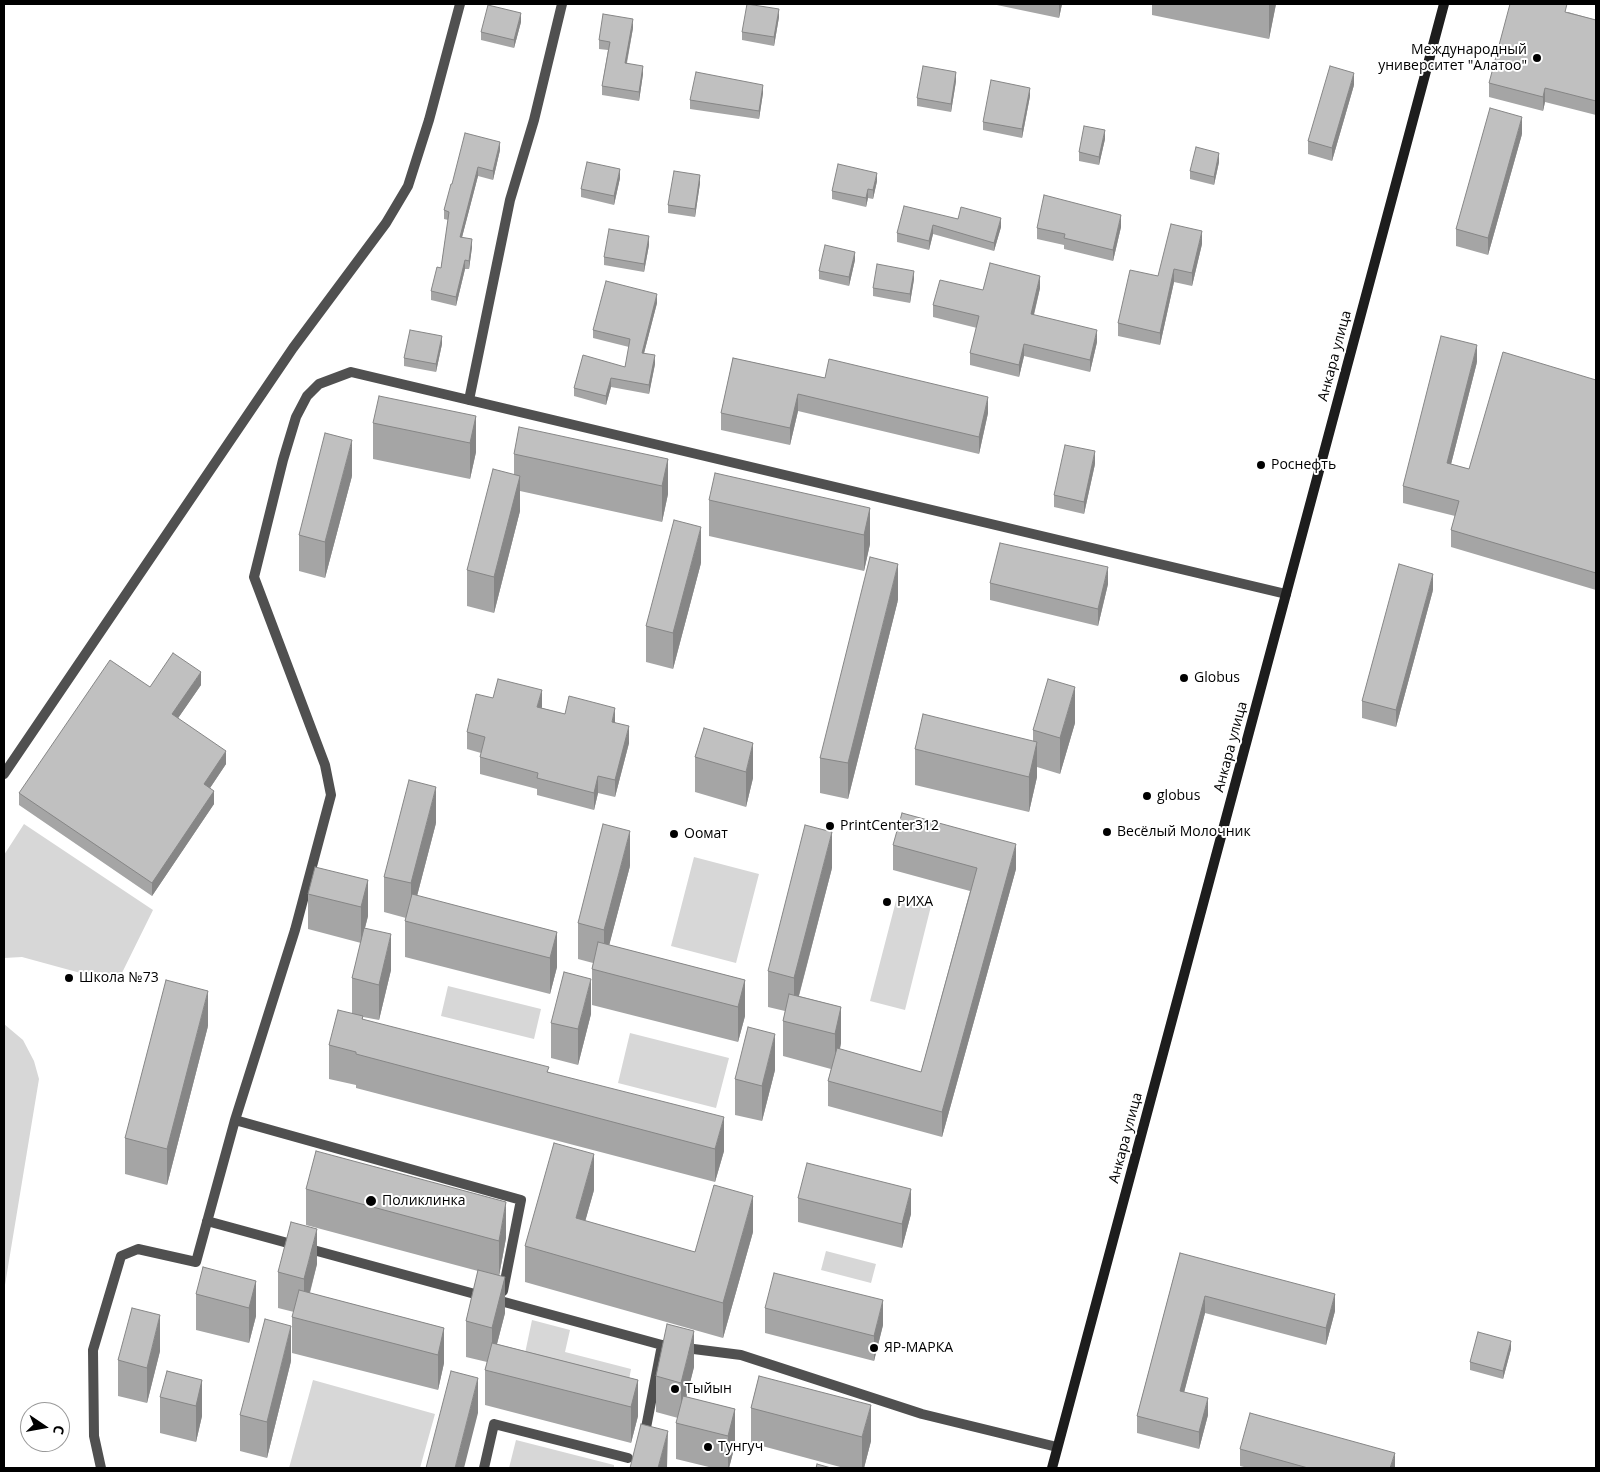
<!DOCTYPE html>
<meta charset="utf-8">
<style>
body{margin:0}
#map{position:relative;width:1600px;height:1472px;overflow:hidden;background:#fff;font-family:"Open Sans",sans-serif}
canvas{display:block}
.frame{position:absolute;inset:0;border:5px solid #000;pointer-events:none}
.north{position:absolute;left:20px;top:1402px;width:50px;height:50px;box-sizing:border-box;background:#fff;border:1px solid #999;border-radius:50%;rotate:102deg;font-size:14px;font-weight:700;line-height:20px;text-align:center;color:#000}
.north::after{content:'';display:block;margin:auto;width:18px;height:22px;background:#000;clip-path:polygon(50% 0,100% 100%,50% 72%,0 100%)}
</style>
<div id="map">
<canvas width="1600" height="1472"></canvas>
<div class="frame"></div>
<div class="north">С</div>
</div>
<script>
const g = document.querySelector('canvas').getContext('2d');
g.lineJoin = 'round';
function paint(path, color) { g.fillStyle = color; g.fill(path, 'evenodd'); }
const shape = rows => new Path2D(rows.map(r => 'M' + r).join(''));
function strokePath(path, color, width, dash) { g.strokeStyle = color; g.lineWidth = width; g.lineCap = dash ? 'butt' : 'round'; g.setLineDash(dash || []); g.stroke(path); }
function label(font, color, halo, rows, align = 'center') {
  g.font = font + ' "Open Sans",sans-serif'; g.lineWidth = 4; g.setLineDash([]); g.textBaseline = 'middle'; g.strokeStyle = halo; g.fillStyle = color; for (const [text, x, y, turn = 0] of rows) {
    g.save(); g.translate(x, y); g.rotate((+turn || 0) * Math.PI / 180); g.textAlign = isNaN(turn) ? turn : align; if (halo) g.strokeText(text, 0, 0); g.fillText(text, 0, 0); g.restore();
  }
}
paint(shape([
 [24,824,153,910,117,983,22,957,4,958,4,855],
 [694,857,759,874,736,963,671,946],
 [897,897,931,906,905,1010,870,1001],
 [448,986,541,1009,534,1039,441,1016],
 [4,1024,23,1040,34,1061,39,1079,4,1291],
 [630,1033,729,1058,716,1108,618,1083],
 [826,1251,876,1264,871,1283,821,1270],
 [532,1320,570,1330,565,1352,631,1369,628,1385,524,1358],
 [313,1380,435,1414,420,1468,289,1468],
 [516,1440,614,1465,614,1468,509,1468]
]), '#d7d7d7');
strokePath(shape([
 [469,400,510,200,534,120,562,4],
 [4,774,293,348,386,223,408,186,429,120,460,4],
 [235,1120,521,1200,503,1291],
 [207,1221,662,1345,741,1355,922,1414,1057,1447],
 [644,1438,662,1345],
 [101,1468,94,1436,93,1350,121,1256,138,1249,196,1262,235,1120,295,930,331,795,325,765,254,577,283,460,296,417,307,396,319,384,351,372,1286,594],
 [484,1468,494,1424,628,1458]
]), '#505050', 10);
strokePath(shape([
 [1052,1468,1444,4]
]), '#1d1d1d', 10);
paint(shape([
 [992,4,1062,4,1059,18],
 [1152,4,1276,4,1269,39,1152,15],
 [1568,12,1596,20,1596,115,1545,102,1543,111,1489,97,1489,83],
 [779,17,774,46,742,40,742,32],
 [521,22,514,48,481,40,481,32],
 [633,28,627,63,643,74,639,101,602,95,602,86,608,50,599,49,599,40],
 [956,81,951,112,917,106,917,98],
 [1354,85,1332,161,1308,154,1308,141],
 [763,93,759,119,690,109,690,100],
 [1030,96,1022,138,983,130,983,122],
 [1522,134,1488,255,1456,246,1456,229],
 [1105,139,1099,165,1079,161,1079,152],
 [500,150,493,180,478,176,462,237,472,247,469,269,465,269,456,306,431,300,431,291,441,268,448,220,444,219,444,210,452,184],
 [1219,162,1214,185,1190,179,1190,171],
 [620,178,614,205,581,197,581,189],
 [877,181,873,199,868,198,866,207,832,199,832,191],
 [700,183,695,217,668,213,668,205],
 [958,219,1001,227,994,251,933,234,929,250,897,242,897,233],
 [1121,227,1113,261,1064,249,1064,245,1037,239,1037,228],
 [1202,244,1192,286,1174,282,1160,345,1118,336,1118,323,1158,276],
 [649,245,644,272,604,265,604,257],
 [855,260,849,286,819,279,819,271],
 [914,279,910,303,873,296,873,288],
 [1040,288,1034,315,1097,342,1090,372,1024,356,1019,377,970,365,970,353,977,328,933,317,933,305,983,290],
 [657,303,644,353,655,364,649,394,611,387,606,405,574,396,574,388,625,367,629,347,593,338,593,330],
 [442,344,436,372,404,366,404,358],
 [733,358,988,413,979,454,798,411,790,445,721,430,721,413],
 [1477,362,1451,464,1469,469,1596,380,1596,590,1451,547,1451,530,1455,516,1403,503,1403,486],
 [476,416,476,452,470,479,373,459,373,423],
 [514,454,668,459,668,494,662,522,520,491,520,511,494,613,467,606,467,570,514,474],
 [1095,464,1084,514,1054,507,1054,495],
 [352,476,325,578,299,571,299,535],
 [709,500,870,508,870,544,864,571,709,536],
 [701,563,673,669,646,662,646,626],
 [990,583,1108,584,1098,626,990,600],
 [1433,590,1396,727,1362,718,1362,701],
 [898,600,848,799,820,793,820,758],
 [201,685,178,718,226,764,210,788,214,804,152,896,19,805,19,793,150,687],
 [493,698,542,708,565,714,615,722,629,743,615,797,598,793,594,810,537,795,537,789,480,774,480,757,481,753,467,749,467,732],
 [1075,723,1060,774,1037,767,1037,777,1029,812,915,785,915,749,1033,741,1033,730],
 [704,728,753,778,746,807,695,792,695,757],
 [436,823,417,896,557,932,557,967,550,994,405,957,405,921,406,918,384,912,384,877],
 [893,845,1016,869,942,1137,828,1106,828,1081,831,1069,783,1056,783,1021,785,1011,768,1007,768,971,832,868,799,996,841,1007,841,1043,840,1049,921,1072,970,891,893,870],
 [630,866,609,945,745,980,745,1016,738,1042,592,1005,592,969,593,963,578,959,578,923],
 [368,880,368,916,365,928,391,970,379,1020,363,1017,363,1020,549,1072,724,1151,715,1182,356,1088,356,1085,329,1079,329,1045,352,1013,352,978,361,943,308,929,308,894],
 [591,1014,578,1065,551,1058,551,1023],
 [208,1026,167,1185,125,1174,125,1138],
 [775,1070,762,1121,735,1115,735,1079],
 [306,1189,506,1238,499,1276,505,1313,497,1344,638,1380,638,1416,631,1443,485,1405,485,1370,487,1362,466,1357,466,1321,478,1271,306,1225],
 [594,1190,585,1221,695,1252,753,1232,723,1338,525,1282,525,1246],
 [798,1198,911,1214,902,1248,798,1222],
 [1180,1253,1335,1311,1326,1345,1205,1313,1184,1392,1208,1415,1199,1449,1137,1433,1137,1416],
 [317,1264,310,1293,444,1328,444,1363,438,1390,292,1353,292,1317,294,1312,278,1308,278,1272],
 [256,1281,256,1316,249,1343,196,1330,196,1294],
 [765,1308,883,1325,874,1361,765,1333],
 [1511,1349,1503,1379,1470,1370,1470,1362],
 [160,1351,147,1403,118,1396,118,1360],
 [291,1361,267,1458,240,1451,240,1415],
 [694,1367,686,1397,735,1409,735,1445,729,1468,713,1468,676,1459,676,1423,678,1418,656,1412,656,1376],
 [759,1376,871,1441,864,1468,844,1468,751,1443,751,1408],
 [202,1380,202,1416,196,1442,160,1433,160,1397],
 [1240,1449,1395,1468,1248,1468,1240,1466]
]), '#a5a5a5');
paint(shape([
 [1059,4,1062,4,1059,18],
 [1269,4,1276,4,1269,39],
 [779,9,779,17,774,46,774,37],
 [521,13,521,22,514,48,514,40],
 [633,19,633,28,625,71,625,63],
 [643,66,643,74,639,101,639,92],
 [956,72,956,81,951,112,951,104],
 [1354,73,1354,85,1332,161,1332,148],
 [763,85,763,93,759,119,759,111],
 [1030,88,1030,96,1022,138,1022,129],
 [1545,88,1545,102,1543,111,1543,97],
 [1522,117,1522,134,1488,255,1488,238],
 [1105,130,1105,139,1099,165,1099,157],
 [500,142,500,150,493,180,493,171],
 [1219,153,1219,162,1214,185,1214,177],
 [478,167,478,176,460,245,460,237],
 [620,169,620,178,614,205,614,196],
 [877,173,877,181,873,199,873,190],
 [700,175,700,183,695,217,695,209],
 [868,189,868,198,866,207,866,198],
 [1121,215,1121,227,1113,261,1113,250],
 [1001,218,1001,227,994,251,994,243],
 [933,225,933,234,929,250,929,241],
 [1202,231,1202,244,1192,286,1192,273],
 [649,236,649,245,644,272,644,264],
 [472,239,472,247,469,269,469,261],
 [855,252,855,260,849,286,849,277],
 [465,260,465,269,456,306,456,297],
 [1174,269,1174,282,1160,345,1160,333],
 [914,271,914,279,910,303,910,294],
 [1040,276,1040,288,1031,326,1031,314],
 [657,294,657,303,642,361,642,353],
 [1097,330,1097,342,1090,372,1090,360],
 [442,336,442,344,436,372,436,364],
 [1024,344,1024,356,1019,377,1019,365],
 [1477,345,1477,362,1447,480,1447,463],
 [655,355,655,364,649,394,649,385],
 [611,378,611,387,606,405,606,396],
 [798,394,798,411,790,445,790,428],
 [988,397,988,413,979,454,979,437],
 [476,416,476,452,470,479,470,443],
 [352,440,352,476,325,578,325,542],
 [1095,451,1095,464,1084,514,1084,502],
 [668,459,668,494,662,522,662,486],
 [520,476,520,511,494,613,494,577],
 [870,508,870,544,864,571,864,535],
 [701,527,701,563,673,669,673,633],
 [898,564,898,600,848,799,848,763],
 [1108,567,1108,584,1098,626,1098,609],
 [1433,574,1433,590,1396,727,1396,710],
 [201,672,201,685,172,727,172,714],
 [1075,687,1075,723,1060,774,1060,738],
 [542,690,542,707,537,723,537,707],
 [615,708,615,725,612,722],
 [629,726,629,743,615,797,615,780],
 [1037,742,1037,777,1029,812,1029,777],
 [753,743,753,778,746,807,746,772],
 [226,751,226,764,204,797,204,784],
 [598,776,598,793,594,810,594,793],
 [436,787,436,823,411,919,411,883],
 [214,791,214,804,152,896,152,883],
 [630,831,630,866,604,965,604,930],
 [832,832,832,868,794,1014,794,978],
 [1016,844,1016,869,942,1137,942,1112],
 [368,880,368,916,361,943,361,907],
 [557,932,557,967,550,994,550,958],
 [391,934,391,970,379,1020,379,985],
 [591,979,591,1014,578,1065,578,1029],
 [745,980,745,1016,738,1042,738,1007],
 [208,991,208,1026,167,1185,167,1149],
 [841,1007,841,1043,835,1070,835,1034],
 [775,1034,775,1070,762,1121,762,1086],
 [724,1117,724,1151,715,1182,715,1149],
 [594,1154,594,1190,576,1254,576,1218],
 [911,1189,911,1214,902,1248,902,1224],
 [753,1196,753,1232,723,1338,723,1303],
 [506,1202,506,1238,499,1276,499,1241],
 [317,1229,317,1264,304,1314,304,1279],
 [505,1277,505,1313,492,1363,492,1328],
 [256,1281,256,1316,249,1343,249,1308],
 [1335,1294,1335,1311,1326,1345,1326,1328],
 [1205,1296,1205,1313,1180,1408,1180,1391],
 [883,1300,883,1325,874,1361,874,1336],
 [160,1315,160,1351,147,1403,147,1368],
 [291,1326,291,1361,267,1458,267,1422],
 [444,1328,444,1363,438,1390,438,1355],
 [694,1331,694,1367,681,1419,681,1383],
 [1511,1341,1511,1349,1503,1379,1503,1371],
 [478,1378,478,1413,464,1468,455,1468],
 [202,1380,202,1416,196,1442,196,1406],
 [638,1380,638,1416,631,1443,631,1407],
 [1208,1398,1208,1415,1199,1449,1199,1432],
 [871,1405,871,1441,864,1468,862,1468,862,1437],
 [735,1409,735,1445,729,1468,728,1468,728,1436],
 [668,1431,667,1468,658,1468],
 [1395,1453,1395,1468,1390,1468]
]), '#868686');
const building = shape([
 [747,4,779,9,774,37,742,32,747,4],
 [1510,4,1567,4,1565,12,1596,20,1596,101,1545,88,1543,97,1489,83,1510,4],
 [488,5,521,13,514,40,481,32,488,5],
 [603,14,633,19,625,63,643,66,639,92,602,86,610,42,599,40,603,14],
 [923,66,956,72,951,104,917,98,923,66],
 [1330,66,1354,73,1332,148,1308,141,1330,66],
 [696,72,763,85,759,111,690,100,696,72],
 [991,80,1030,88,1022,129,983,122,991,80],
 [1490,108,1522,117,1488,238,1456,229,1490,108],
 [1084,126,1105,130,1099,157,1079,152,1084,126],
 [465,133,500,142,493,171,478,167,460,237,472,239,469,261,465,260,456,297,431,291,437,267,441,268,449,212,444,210,451,184,452,184,465,133],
 [1196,147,1219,153,1214,177,1190,171,1196,147],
 [587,162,620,169,614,196,581,189,587,162],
 [838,164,877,173,873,190,868,189,866,198,832,191,838,164],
 [674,171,700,175,695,209,668,205,674,171],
 [1044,195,1121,215,1113,250,1064,238,1065,234,1037,228,1044,195],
 [904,206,958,219,961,207,1001,218,994,243,933,225,929,241,897,233,904,206],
 [1171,224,1202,231,1192,273,1174,269,1160,333,1118,323,1130,270,1158,276,1171,224],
 [609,229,649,236,644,264,604,257,609,229],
 [825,245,855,252,849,277,819,271,825,245],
 [990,263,1040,276,1031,314,1097,330,1090,360,1024,344,1019,365,970,353,979,316,933,305,940,280,983,290,990,263],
 [877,264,914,271,910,294,873,288,877,264],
 [606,281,657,294,642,353,655,355,649,385,611,378,606,396,574,388,583,355,625,367,630,339,593,330,606,281],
 [410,330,442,336,436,364,404,358,410,330],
 [1441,336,1477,345,1447,463,1469,469,1503,352,1596,380,1596,573,1451,530,1459,501,1403,486,1441,336],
 [733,358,825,378,829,359,988,397,979,437,798,394,790,428,721,413,733,358],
 [379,396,476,416,470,443,373,423,379,396],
 [519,427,668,459,662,486,514,454,519,427],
 [325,433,352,440,325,542,299,535,325,433],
 [1065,445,1095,451,1084,502,1054,495,1065,445],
 [493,469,520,476,494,577,467,570,493,469],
 [715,473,870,508,864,535,709,500,715,473],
 [674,520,701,527,673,633,646,626,674,520],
 [1000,543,1108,567,1098,609,990,583,1000,543],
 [870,557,898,564,848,763,820,758,870,557],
 [1399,564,1433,574,1396,710,1362,701,1399,564],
 [173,653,201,672,172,714,226,751,204,784,214,791,152,883,19,793,110,660,150,687,173,653],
 [498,679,542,690,537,707,565,714,569,696,615,708,612,722,629,726,615,780,598,776,594,793,537,778,538,773,480,757,485,737,467,732,476,694,493,698,498,679],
 [1048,679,1075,687,1060,738,1033,730,1048,679],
 [923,714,1037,742,1029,777,915,749,923,714],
 [704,728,753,743,746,772,695,757,704,728],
 [409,780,436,787,411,883,384,877,409,780],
 [902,813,1016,844,942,1112,828,1081,837,1048,921,1072,977,868,893,845,902,813],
 [603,824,630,831,604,930,578,923,603,824],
 [805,825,832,832,794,978,768,971,805,825],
 [315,867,368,880,361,907,308,894,315,867],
 [412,894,557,932,550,958,405,921,412,894],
 [364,928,391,934,379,985,352,978,364,928],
 [598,942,745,980,738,1007,592,969,598,942],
 [564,972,591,979,578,1029,551,1023,564,972],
 [166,980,208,991,167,1149,125,1138,166,980],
 [789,994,841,1007,835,1034,783,1021,789,994],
 [338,1010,363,1016,362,1019,549,1067,547,1072,724,1117,715,1149,356,1054,356,1052,329,1045,338,1010],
 [748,1027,775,1034,762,1086,735,1079,748,1027],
 [554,1143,594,1154,576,1218,695,1252,714,1185,753,1196,723,1303,525,1246,554,1143],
 [316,1151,506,1202,499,1241,306,1189,316,1151],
 [807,1163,911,1189,902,1224,798,1198,807,1163],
 [291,1222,317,1229,304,1279,278,1272,291,1222],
 [1180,1253,1335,1294,1326,1328,1205,1296,1180,1391,1208,1398,1199,1432,1137,1416,1180,1253],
 [203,1267,256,1281,249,1308,196,1294,203,1267],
 [478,1270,505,1277,492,1328,466,1321,478,1270],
 [774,1273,883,1300,874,1336,765,1308,774,1273],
 [299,1290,444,1328,438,1355,292,1317,299,1290],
 [132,1308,160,1315,147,1368,118,1360,132,1308],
 [265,1319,291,1326,267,1422,240,1415,265,1319],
 [667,1324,694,1331,681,1383,656,1376,667,1324],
 [1478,1332,1511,1341,1503,1371,1470,1362,1478,1332],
 [492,1343,638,1380,631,1407,485,1370,492,1343],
 [167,1371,202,1380,196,1406,160,1397,167,1371],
 [451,1371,478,1378,455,1468,426,1468,451,1371],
 [759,1376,871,1405,862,1437,751,1408,759,1376],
 [683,1396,735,1409,728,1436,676,1423,683,1396],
 [1250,1413,1395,1453,1390,1468,1308,1468,1240,1449,1250,1413],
 [641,1424,668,1431,658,1468,630,1468,641,1424],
 [817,1464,831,1468,816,1468,817,1464]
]);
paint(building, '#c0c0c0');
strokePath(building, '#868686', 1);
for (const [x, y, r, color] of [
 [1537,58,5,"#000"],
 [1261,465,5,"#000"],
 [1184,678,5,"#000"],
 [1147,796,5,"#000"],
 [830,826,5,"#000"],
 [1107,832,5,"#000"],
 [674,834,5,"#000"],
 [887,902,5,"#000"],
 [69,978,5,"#000"],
 [371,1201,6,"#000"],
 [874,1348,5,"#000"],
 [675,1389,5,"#000"],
 [708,1447,5,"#000"]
]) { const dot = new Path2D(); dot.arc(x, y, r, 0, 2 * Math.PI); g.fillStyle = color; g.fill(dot); strokePath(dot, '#fff', 2); }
label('14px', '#000', '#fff', [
 ["Международный",1527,50,"right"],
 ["университет \"Алатоо\"",1527,66,"right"],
 ["Роснефть",1271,465],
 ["Globus",1194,678],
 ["globus",1157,796],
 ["PrintCenter312",840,826],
 ["Весёлый Молочник",1117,832],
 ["Оомат",684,834],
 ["РИХА",897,902],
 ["Школа №73",79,978],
 ["Поликлинка",382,1201],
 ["ЯР-МАРКА",884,1348],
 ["Тыйын",685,1389],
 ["Тунгуч",718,1447]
], 'left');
label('14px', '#000', '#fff', [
 ["Анкара улица",1335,356,-75],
 ["Анкара улица",1231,747,-75],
 ["Анкара улица",1126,1138,-75]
]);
</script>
